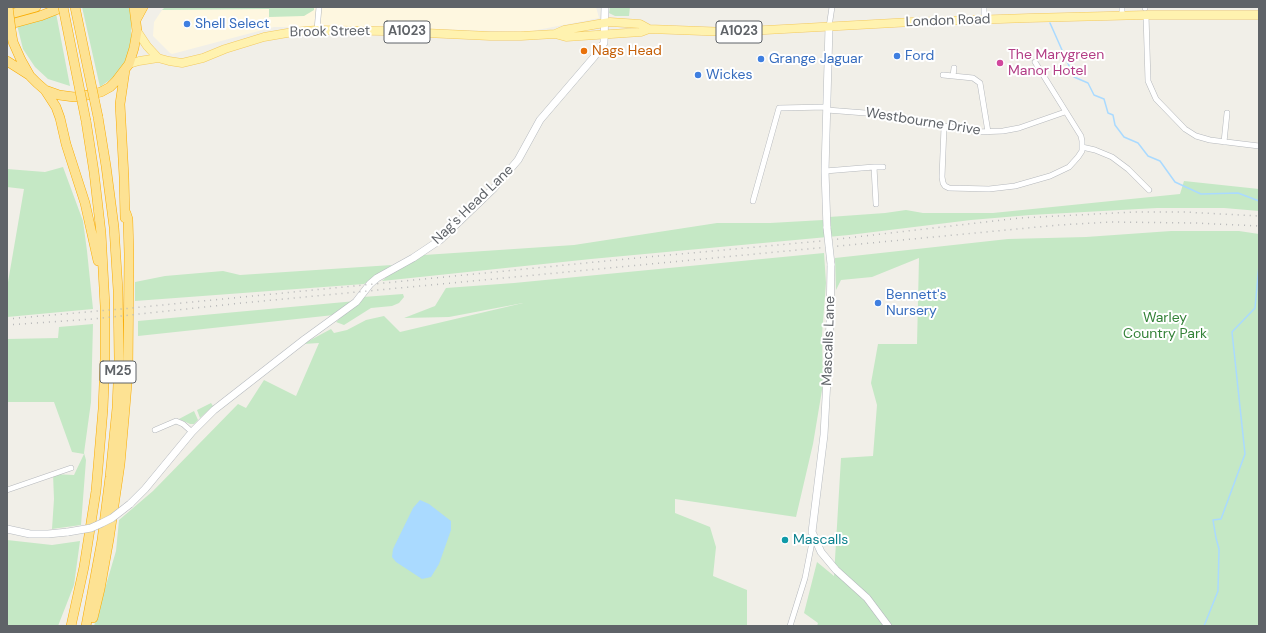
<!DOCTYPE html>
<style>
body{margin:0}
#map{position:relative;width:1266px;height:633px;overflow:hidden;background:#f1efe8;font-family:"DM Sans",sans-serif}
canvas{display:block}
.frame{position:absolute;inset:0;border:8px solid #5f6368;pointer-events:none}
</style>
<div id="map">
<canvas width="1266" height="633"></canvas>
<div class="frame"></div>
</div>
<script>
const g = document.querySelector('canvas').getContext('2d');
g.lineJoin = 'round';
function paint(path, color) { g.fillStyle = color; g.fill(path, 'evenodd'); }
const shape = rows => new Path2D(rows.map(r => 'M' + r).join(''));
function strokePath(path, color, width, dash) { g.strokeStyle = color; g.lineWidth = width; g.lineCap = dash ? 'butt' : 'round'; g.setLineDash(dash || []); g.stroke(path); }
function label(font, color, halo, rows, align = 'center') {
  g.font = font + ' "DM Sans",sans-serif'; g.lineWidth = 4; g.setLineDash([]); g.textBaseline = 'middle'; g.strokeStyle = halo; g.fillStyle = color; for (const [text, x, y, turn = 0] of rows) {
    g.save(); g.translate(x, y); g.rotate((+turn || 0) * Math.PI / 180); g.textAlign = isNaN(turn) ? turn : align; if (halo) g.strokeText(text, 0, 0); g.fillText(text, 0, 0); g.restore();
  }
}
paint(shape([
 [314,7,596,7,599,18,527,32,373,27,274,27,172,54,170,53,153,36,154,22,162,10,269,9,269,17,314,10]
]), '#fef7e0');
paint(shape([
 [82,7,129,7,131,13,131,46,125,63,115,76,100,87],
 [165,7,314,7,314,10,304,16,269,17,269,9,162,10],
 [610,7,630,7,629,16,615,16,609,13],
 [56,13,70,86,48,79,35,67,23,49,17,25],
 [63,167,83,221,87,251,93,309,7,317,7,288,24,189,7,187,7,169,45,172],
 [1184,181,1259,189,1259,211,1224,208,1157,208,1030,215,971,220,849,235,591,259,382,281,393,271,424,255,574,245,717,223,770,223,823,220,829,217,885,213,906,210,923,213,993,213,1180,194],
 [1171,231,1239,231,1259,234,1259,626,817,626,818,623,804,613,817,562,834,576,841,458,873,456,877,405,871,383,878,344,917,344,919,258,872,277,841,280,836,290,835,258,1008,239,1086,237],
 [824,253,826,283,822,335,823,384,813,444,796,517,675,499,675,513,710,527,716,547,713,576,747,590,747,626,94,626,116,551,119,520,153,491,238,404,246,408,264,380,296,396,319,343,303,344,331,329,334,333,347,330,366,320,384,316,400,332,523,303,449,317,404,318,435,306,446,288,514,283],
 [392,265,364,284,135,301,135,282,165,276,223,271,240,275],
 [403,294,404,297,399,303,392,306,371,308,344,325,336,322,363,297],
 [356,301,334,315,138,336,138,321],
 [93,324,91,402,84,453,86,460,81,525,52,529,54,499,53,474,74,475,84,454,72,452,54,402,7,402,7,339,58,338,59,327],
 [211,403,213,406,200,418,197,410],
 [194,411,198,420,194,424,190,424,179,419],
 [7,540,52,545,80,541,74,585,58,626,7,626]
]), '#c5e8c5');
paint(shape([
 [420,500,429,504,451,521,451,530,439,564,431,577,422,579,396,562,392,557,393,549,413,508]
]), '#aadaff');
strokePath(shape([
 [1050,23,1074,77,1088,83,1094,95,1104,99,1108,113,1113,115,1115,125,1124,137,1138,143,1148,156,1160,161,1175,182,1201,194,1238,193,1259,201],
 [1204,626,1218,591,1219,549,1216,538,1213,520,1221,519,1245,454,1232,332,1255,308,1259,265]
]), '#aadaff', 1.5);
const street = shape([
 [984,7,984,19],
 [1145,7,1145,8],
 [1146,15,1148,81,1156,99,1185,129,1196,136,1210,140,1259,146],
 [1122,16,1122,7],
 [829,27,832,7],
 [317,30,319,7],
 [943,75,973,78,980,83,988,132],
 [953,76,954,68],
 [827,110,878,114,977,132,1003,131,1019,128,1065,112],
 [944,127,942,177,943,183,945,186,949,188,989,189,1015,186,1050,176,1069,167,1078,157,1082,151,1082,141,1081,136,1035,62],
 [1224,142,1227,113],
 [1082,147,1095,150,1112,157,1128,169,1149,190],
 [874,167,883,167],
 [825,171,874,167,876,204],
 [753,201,779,108,827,107],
 [155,430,176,421,183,424,192,432],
 [7,490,71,468],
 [790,626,805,578,813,537]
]);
const secondary = shape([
 [827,228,825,171,829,27],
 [831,264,830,323,824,435,812,532,821,552,836,570,867,598,888,626],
 [130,504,145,489,192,432,214,410,305,339,356,302,370,284,377,278,413,258,440,240,494,188,518,160,540,120,594,57,604,43,605,7],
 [7,529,30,534,48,534,68,532]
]);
const primary = shape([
 [137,31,147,46,158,58,169,61,182,63,203,58,225,49,264,37,293,32,317,30,383,31,490,36,521,36,555,34,566,37,641,32,649,29,729,32,912,22,1029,18,1146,15,1259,15],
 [555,34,564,30,610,22,640,24,649,29],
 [129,64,139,61,158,58]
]);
const highway = shape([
 [7,15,36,7],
 [136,20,143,7],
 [7,25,40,16,63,7],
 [11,30,13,42,21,60,30,76,37,83,45,90,59,95,74,97,88,95,101,92,110,87,116,81,129,64,134,48,137,31,134,7],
 [7,61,29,75],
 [125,70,120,104,124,177,125,218],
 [45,90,56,107,60,118,66,144,85,203,98,261],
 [93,618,100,589,109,539,120,464,125,408,128,372,129,254,128,219,126,213],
 [71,626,84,567,96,491,103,409,105,359,105,306,101,233,94,172,86,121],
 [86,626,102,540,110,477,117,408,119,359,118,290,114,227,106,166,98,117]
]);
strokePath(street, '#b5b8bc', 6);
strokePath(secondary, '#b6babf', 8);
strokePath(primary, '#f2c960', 9);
strokePath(highway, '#f9ab00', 10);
strokePath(street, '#fff', 5);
strokePath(secondary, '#fff', 7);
strokePath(primary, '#fff2af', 8);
strokePath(highway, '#fde293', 9);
strokePath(shape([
 [7,319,132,308,626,259,821,241,1020,218,1134,212,1184,212,1259,216],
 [7,325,93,319,242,303,1059,225,1111,222,1195,223,1259,226]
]), '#b6b7b8', 1.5, [1, 5]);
const secondaryBridge = shape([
 [827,228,831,264],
 [68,532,91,528,102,523,112,518,130,504]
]);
const highwayBridge = shape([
 [8,7,11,30],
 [63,7,86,121],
 [75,7,98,117]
]);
strokePath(secondaryBridge, '#b6babf', 8, []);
strokePath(highwayBridge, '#f9ab00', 10, []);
strokePath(secondaryBridge, '#fff', 7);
strokePath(highwayBridge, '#fde293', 9);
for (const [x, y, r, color] of [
 [187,24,4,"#3f7fe0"],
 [584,51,4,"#e8710a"],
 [897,56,4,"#3f7fe0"],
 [761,59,4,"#3f7fe0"],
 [1000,63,4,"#d1479c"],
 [698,75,4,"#3f7fe0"],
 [878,303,4,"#3f7fe0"],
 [785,540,4,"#0f9aa8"]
]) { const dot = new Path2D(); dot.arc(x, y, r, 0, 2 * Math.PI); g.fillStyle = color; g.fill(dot); strokePath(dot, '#fff', 1.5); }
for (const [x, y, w] of [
 [407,32,46],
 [739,32,46],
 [118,372,36]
]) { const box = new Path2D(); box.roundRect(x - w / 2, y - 11, w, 22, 3); g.fillStyle = '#fff'; g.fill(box); strokePath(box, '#5f6368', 1); }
label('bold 13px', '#5f6368', null, [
 ["A1023",407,32],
 ["A1023",739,32],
 ["M25",118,372]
]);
label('14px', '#5f6368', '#fff', [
 ["London Road",948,21,-2],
 ["Brook Street",330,32,-1],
 ["Westbourne Drive",923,122,9],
 ["Nag's Head Lane",473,205,-44],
 ["Mascalls Lane",829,341,-88]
]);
label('14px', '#366cbe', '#fff', [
 ["Shell Select",195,24],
 ["Ford",905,56],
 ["Grange Jaguar",769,59],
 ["Wickes",706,75],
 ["Bennett's",886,295],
 ["Nursery",886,311]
], 'left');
label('14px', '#c56008', '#fff', [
 ["Nags Head",592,51]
], 'left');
label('14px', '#b23c85', '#fff', [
 ["The Marygreen",1008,55],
 ["Manor Hotel",1008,71]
], 'left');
label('14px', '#348238', '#fff', [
 ["Warley",1165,318],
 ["Country Park",1165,334]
]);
label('14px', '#0d838f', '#fff', [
 ["Mascalls",793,540]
], 'left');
</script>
